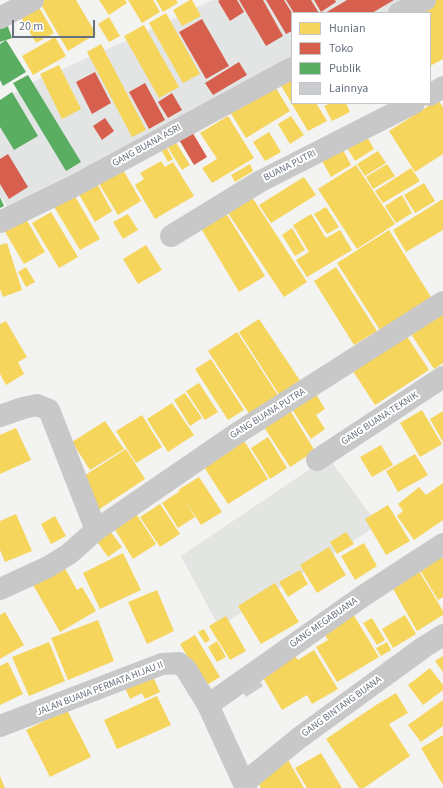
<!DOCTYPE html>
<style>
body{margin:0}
#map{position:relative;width:443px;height:788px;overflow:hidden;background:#f3f3f2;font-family:"Source Sans 3",sans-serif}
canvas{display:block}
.legend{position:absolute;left:291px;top:12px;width:140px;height:92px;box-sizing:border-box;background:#fff;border:1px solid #c2c6cb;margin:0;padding:5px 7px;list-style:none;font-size:12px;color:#67707e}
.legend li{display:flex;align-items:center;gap:8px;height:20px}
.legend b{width:20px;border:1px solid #c2c6cb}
.scale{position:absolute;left:12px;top:20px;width:83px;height:18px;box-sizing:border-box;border:2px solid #67707e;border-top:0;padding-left:5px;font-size:12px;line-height:14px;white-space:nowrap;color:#67707e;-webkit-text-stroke:3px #fff;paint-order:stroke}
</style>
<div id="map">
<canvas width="443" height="788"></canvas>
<ul class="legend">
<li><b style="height:11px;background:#f6d55c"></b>Hunian</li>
<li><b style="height:11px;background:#d6604d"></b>Toko</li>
<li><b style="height:11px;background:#5aae61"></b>Publik</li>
<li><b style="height:11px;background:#cbcccd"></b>Lainnya</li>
</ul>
<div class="scale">20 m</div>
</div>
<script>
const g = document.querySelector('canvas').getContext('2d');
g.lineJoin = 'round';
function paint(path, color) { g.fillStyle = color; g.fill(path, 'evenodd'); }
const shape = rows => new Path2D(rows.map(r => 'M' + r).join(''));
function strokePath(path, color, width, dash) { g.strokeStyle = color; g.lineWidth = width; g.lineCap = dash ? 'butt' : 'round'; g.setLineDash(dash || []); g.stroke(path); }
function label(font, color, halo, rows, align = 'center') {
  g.font = font + ' "Source Sans 3",sans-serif'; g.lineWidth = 4; g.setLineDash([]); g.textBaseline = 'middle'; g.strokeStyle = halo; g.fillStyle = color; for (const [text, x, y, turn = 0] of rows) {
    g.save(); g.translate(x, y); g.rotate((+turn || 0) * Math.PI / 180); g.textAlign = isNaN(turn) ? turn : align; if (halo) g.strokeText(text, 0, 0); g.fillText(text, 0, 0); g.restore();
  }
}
paint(shape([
 [213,0,431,0,406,13,292,13,292,72,13,217,0,195,0,102,35,81,130,39]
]), '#e3e5e4');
paint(shape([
 [328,457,378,525,219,627,181,556]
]), '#e2e5e1');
paint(shape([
 [40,0,76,0,96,34,68,51,39,1],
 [99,0,125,0,127,3,109,15],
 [128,0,153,0,160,12,142,23],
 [156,0,176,0,178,3,163,12],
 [190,0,192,0,201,16,182,26,173,10],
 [433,0,443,0,443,59,430,66,430,13,406,13],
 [36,2,54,33,36,43,18,12],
 [166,13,200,74,183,83,149,23],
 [109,17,120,36,109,42,98,24],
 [144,25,179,87,159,98,124,36],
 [55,37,66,56,33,75,22,56],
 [101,44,146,130,132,137,87,52],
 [59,65,81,109,62,119,40,74],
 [292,77,292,103,316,103,327,121,308,131,280,84],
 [274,85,290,111,246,138,230,112],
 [438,100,443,107,443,154,415,172,389,131],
 [331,103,346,103,350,112,332,121,324,106],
 [228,116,254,158,212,183,202,168,217,159,200,133],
 [291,116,304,135,290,144,278,124],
 [269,132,281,152,265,161,253,142],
 [366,135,374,149,355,161,346,146],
 [172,136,190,165,182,170,164,141],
 [163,142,173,159,168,162,158,144],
 [342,148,351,165,331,177,322,161],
 [378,151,386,163,365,176,357,164],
 [161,161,165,167,173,162,194,196,155,219,135,185,144,179,140,173],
 [250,164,253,171,235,182,231,175],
 [387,164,395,176,373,189,366,177],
 [356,165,395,224,357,249,318,189],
 [122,168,141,201,118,215,98,182],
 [411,168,420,181,383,203,375,191],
 [304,177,316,195,271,223,259,205],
 [95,180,112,211,95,222,77,191],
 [424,183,435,201,415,213,404,195],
 [73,193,100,239,80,250,53,205],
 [250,194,307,282,284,297,226,210],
 [402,195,412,213,396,223,385,206],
 [443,199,443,230,406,252,393,230],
 [326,207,339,227,327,234,314,214],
 [224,210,265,276,239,292,199,225],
 [51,212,78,257,59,268,32,223],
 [128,214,138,230,123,239,113,222],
 [311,214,326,238,340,230,352,250,307,277,296,260,309,252,293,225],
 [25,217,45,252,24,264,4,230],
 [292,228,305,250,295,256,282,235],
 [389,230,431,297,380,330,337,263],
 [7,243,22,290,3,297,0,289,0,245],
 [146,245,162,270,138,284,123,259],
 [26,267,35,282,26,287,18,272],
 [336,267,377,331,354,345,314,281],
 [443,305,443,363,434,369,407,328],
 [259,319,301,382,280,396,239,332],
 [6,321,27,357,18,362,24,374,6,385,0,374,0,324],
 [403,330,429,370,375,405,349,365],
 [237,332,279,397,250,415,208,351],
 [211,359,244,410,228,420,195,369],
 [199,383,218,412,205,420,186,391],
 [314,391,325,409,316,415,325,429,311,439,290,406],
 [185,393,202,418,190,426,174,400],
 [172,403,194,435,168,452,147,419],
 [288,407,315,451,290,467,262,424],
 [422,410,442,444,420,457,400,423],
 [443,411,443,442,430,419],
 [142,415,162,447,136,463,116,431],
 [105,421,124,449,90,470,72,442],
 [16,428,31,460,0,474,0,435],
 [268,437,287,468,270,479,251,448],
 [243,439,268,479,228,504,202,464],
 [381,445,393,465,372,477,360,457],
 [126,449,145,479,98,510,79,479],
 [415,454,428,475,398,492,386,471],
 [199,477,222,512,201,525,183,497,195,517,178,528,162,503,180,491,178,490],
 [443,483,443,520,414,540,397,516,403,511,398,504,419,487,426,495],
 [160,504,180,534,160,547,140,517],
 [388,505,410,541,386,555,365,519],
 [133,509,156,544,133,559,111,523],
 [16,514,32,551,5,562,0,550,0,521],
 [55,516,66,536,51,544,41,524],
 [107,527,122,547,108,557,93,536],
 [346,532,354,544,337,554,330,542],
 [364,543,377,566,355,580,341,556],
 [329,547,346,575,317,593,300,565],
 [123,553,141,590,100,609,83,573],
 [442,557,443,559,443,597,438,600,420,570],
 [63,565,77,590,82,587,96,611,60,632,32,583],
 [300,570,308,584,288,597,279,582],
 [419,571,443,611,443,615,417,631,392,587],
 [275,583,299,622,261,644,238,606],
 [157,590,174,631,147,644,128,602],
 [5,612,24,645,0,659,0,615],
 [353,614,379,657,337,682,316,647,328,640,323,632],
 [405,615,416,634,393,648,382,629],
 [226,616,246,651,230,660,209,626],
 [372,618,385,640,377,645,363,623],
 [98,620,114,661,68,680,51,638],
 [204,629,210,640,205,643,198,632],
 [195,635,220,677,205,686,180,644],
 [217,641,226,657,217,662,208,647],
 [49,642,65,681,29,696,12,657],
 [387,642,391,650,381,656,376,648],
 [314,650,338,689,312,704,307,695,282,710,262,676,295,656,298,660],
 [443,656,443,672,435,661],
 [8,662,23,694,0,705,0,666],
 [430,668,443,685,443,690,423,705,408,685],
 [150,670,160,692,145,699,142,693,130,699,123,683],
 [396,693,408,713,389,724,410,756,364,788,359,788,326,739,376,705],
 [157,696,171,725,117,749,104,720],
 [443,700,443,726,421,742,408,725],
 [67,710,91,757,50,777,26,730],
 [443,735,443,785,421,748],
 [321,753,342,788,307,788,295,768],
 [288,760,304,788,261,788,256,779],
 [0,776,5,788,0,788]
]), '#f6d55c');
paint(shape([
 [220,0,237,0,244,12,230,21,218,1],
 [239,0,263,0,283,36,266,46],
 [266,0,284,0,292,13,292,31,286,34],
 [286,0,311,0,319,13,294,13],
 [314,0,335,0,336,2,321,12],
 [347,0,394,0,372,13,325,13],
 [202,19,229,66,206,79,179,32],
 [239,62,247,75,213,95,205,83],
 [95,72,111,103,92,114,76,82],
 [145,83,165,120,149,129,129,92],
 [172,93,182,110,168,118,158,102],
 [105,118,114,131,102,140,93,126],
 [188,125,207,157,194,165,175,133],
 [8,154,28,187,9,199,0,184,0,159]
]), '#d6604d');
paint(shape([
 [6,21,12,38,0,42,0,23],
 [6,40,26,72,3,86,0,80,0,44],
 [28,75,81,162,66,171,13,83],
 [12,92,38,136,14,150,0,127,0,100],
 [0,197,4,206,0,208]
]), '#5aae61');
paint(shape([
 [258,678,263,686,246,697,240,687]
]), '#cbcccd');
strokePath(shape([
 [399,13,425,0],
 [0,18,33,0],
 [430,95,443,87],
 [0,222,74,186,292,68],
 [171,236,259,182,414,103],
 [0,416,23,408,37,405,49,410,96,530],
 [317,460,443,377],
 [0,589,48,567,69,554,96,530,236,434,443,302],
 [208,705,363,596,443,544],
 [0,726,162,664,179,663,186,669,208,705,246,788],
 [244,783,299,738,424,647,443,635]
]), '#c8c8c9', 22);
label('10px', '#67707e', '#fff', [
 ["GANG BUANA ASRI",147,146,-29],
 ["BUANA PUTRI",290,166,-27],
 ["GANG BUANA PUTRA",268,414,-32],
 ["GANG BUANA TEKNIK",380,419,-33],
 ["GANG MEGABUANA",324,623,-35],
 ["JALAN BUANA PERMATA HIJAU II",100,689,-21],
 ["GANG BINTANG BUANA",342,707,-36]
]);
</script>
